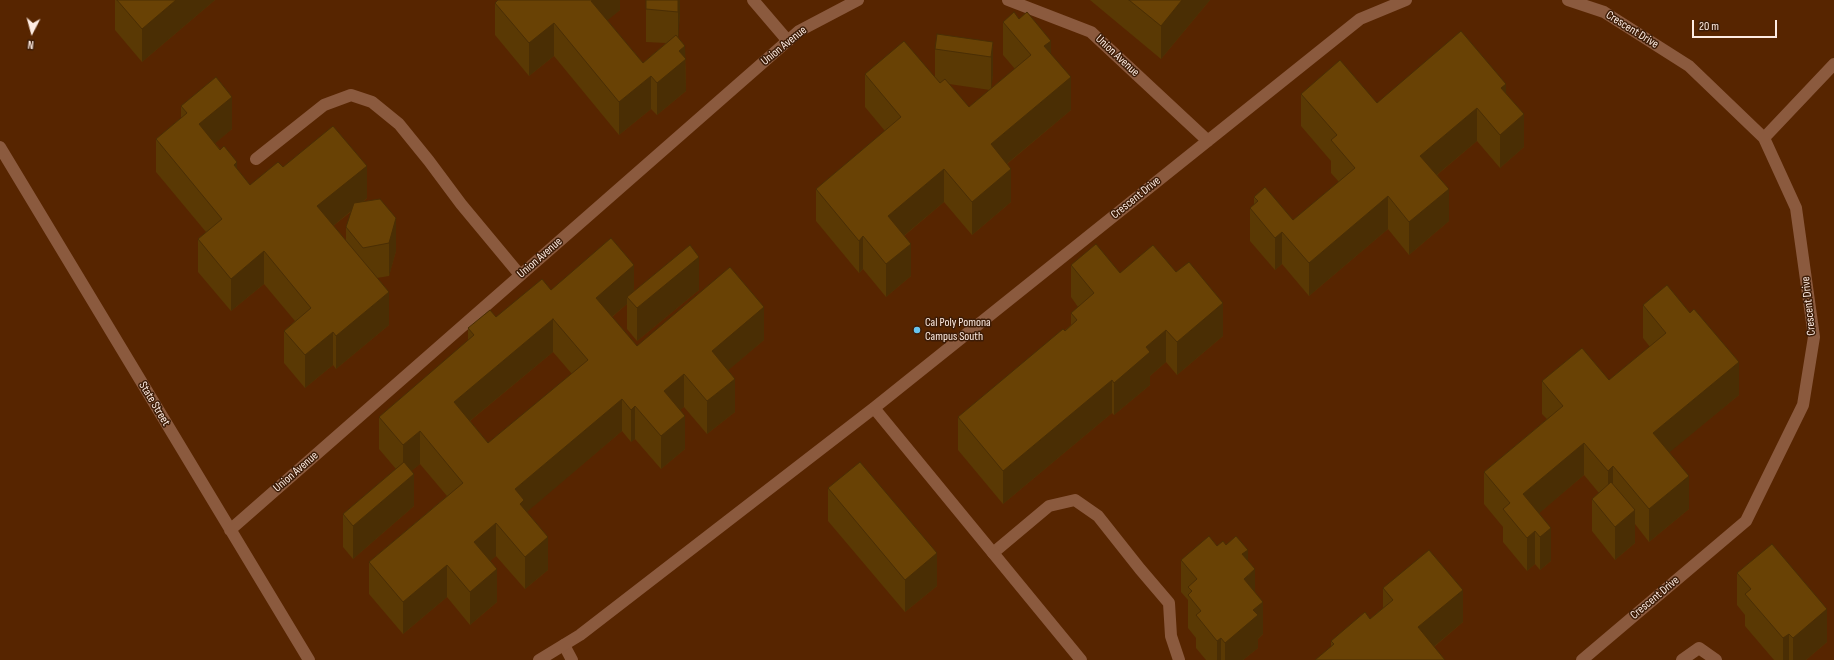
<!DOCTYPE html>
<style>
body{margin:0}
#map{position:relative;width:1834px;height:660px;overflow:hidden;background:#4e2204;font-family:"Sofia Sans Condensed",sans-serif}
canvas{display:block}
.north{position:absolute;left:12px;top:12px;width:40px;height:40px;-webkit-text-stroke:3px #3d1c06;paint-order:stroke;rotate:186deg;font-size:11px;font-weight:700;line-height:16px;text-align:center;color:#fdebe2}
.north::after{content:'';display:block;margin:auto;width:14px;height:18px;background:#fdebe2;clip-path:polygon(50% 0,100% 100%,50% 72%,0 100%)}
.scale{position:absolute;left:1692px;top:20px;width:85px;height:18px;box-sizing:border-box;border:2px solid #fdebe2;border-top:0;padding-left:5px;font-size:12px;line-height:14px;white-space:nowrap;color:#fdebe2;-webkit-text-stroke:3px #3d1c06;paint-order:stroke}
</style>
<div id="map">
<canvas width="1834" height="660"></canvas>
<div class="north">N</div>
<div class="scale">20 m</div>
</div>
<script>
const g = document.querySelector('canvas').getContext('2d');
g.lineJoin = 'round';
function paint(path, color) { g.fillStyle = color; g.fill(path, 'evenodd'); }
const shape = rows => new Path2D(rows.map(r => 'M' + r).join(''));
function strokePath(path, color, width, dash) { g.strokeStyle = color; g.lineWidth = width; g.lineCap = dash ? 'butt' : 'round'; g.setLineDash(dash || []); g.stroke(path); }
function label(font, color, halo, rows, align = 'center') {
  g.font = font + ' "Sofia Sans Condensed",sans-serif'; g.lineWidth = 3; g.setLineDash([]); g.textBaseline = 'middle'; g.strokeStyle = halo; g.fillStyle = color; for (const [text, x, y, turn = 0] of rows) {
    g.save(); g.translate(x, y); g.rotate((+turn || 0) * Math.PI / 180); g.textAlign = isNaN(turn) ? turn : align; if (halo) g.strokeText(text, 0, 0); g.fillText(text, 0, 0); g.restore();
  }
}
paint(shape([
 [0,0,1834,0,1834,660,0,660]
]), '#572500');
strokePath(shape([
 [256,159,324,105,351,95,372,102,399,124,429,161,461,204,520,275],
 [993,553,1049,506,1075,500,1098,516,1140,569,1169,603,1171,636,1179,660],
 [564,645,572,660],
 [1682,660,1699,648,1716,660]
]), '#8b5a3e', 12);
strokePath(shape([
 [753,0,788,41],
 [1008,0,1091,32,1208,141],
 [1568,0,1604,12,1689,66,1764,138,1796,208,1814,337,1803,405,1746,521,1582,660],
 [1764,138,1834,64],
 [0,147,309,660],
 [874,408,1081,660],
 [230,530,799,31,858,0],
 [539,660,580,635,874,408,1360,19,1406,0]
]), '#8b5a3e', 12);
paint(shape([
 [115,0,215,0,142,62,115,30],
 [498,0,620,0,620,10,607,20,643,63,666,43,646,42,646,9,680,0,680,13,678,37,685,46,686,91,657,115,651,109,619,135,554,56,529,76,495,35,495,3],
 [1090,0,1210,0,1161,59],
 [1003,22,1051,54,1071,110,1007,164,1011,202,972,235,944,202,904,236,911,276,886,297,863,269,859,273,816,221,816,189,885,131,865,107,865,74,935,77,935,49,993,42,993,75,991,88,1015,69,1003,55],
 [949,84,990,90,969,107],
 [1506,93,1524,147,1500,168,1477,141,1437,175,1449,221,1409,255,1388,229,1309,296,1282,264,1275,270,1250,241,1250,208,1254,205,1254,197,1293,220,1339,182,1331,173,1331,161,1301,126,1301,94,1377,103],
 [181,106,232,129,215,143,250,185,283,167,367,198,363,202,396,251,389,276,377,278,389,325,336,369,333,365,305,388,284,363,284,331,295,321,264,284,231,311,198,272,198,239,206,232,156,172,156,139,181,118],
 [352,211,346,227,346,241,333,226],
 [1071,265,1120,273,1223,336,1177,375,1166,362,1150,376,1150,385,1114,415,1112,413,1003,504,958,450,958,417,1071,325,1071,313,1078,307,1071,297],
 [551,290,634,291,699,290,637,341,627,329,627,304,612,317,637,346,764,340,728,370,735,412,707,434,684,407,680,410,685,449,661,469,635,439,631,442,622,431,526,512,548,570,525,589,496,556,490,561,497,602,470,625,447,597,403,634,369,594,369,562,447,496,420,464,411,471,414,506,353,559,343,547,343,514,396,469,379,449,379,417,468,341,468,328,496,317],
 [553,352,572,374,488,443,470,421],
 [1643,305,1739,395,1669,452,1689,509,1649,542,1635,524,1635,543,1615,560,1592,531,1592,499,1599,493,1584,475,1539,513,1551,561,1540,570,1535,564,1527,571,1503,542,1503,527,1484,504,1484,472,1547,419,1542,414,1542,381,1609,380,1650,347,1643,338],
 [828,488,937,586,905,612,828,521],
 [1226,545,1248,560,1255,593,1263,634,1258,639,1258,648,1243,660,1206,660,1196,648,1196,638,1188,628,1188,600,1181,592,1181,560,1217,546],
 [1737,573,1827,642,1806,660,1774,660,1745,626,1745,615,1737,605],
 [1383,588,1463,622,1434,647,1331,647,1331,641,1370,619,1383,608]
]), '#5a3904');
paint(shape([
 [176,0,215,0,142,62,142,29],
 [593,0,620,0,620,10,591,34,591,1],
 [678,0,680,0,680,13,678,44],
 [1182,0,1210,0,1161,59,1161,26],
 [554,23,554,56,529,76,529,43],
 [1051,41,1051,74,1044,46],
 [993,42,993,75,991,90,991,57],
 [685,46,686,91,657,115,657,83,679,51],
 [651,76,651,109,619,135,619,102],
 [1071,77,1071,110,991,177,991,144],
 [1506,84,1506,116,1501,88],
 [232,97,232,129,199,157,199,124],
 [1477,108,1477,141,1420,189,1420,156],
 [1524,114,1524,147,1500,168,1500,135],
 [237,162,237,195,234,165],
 [367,166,367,198,317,239,317,206],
 [944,169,944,202,888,249,888,216],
 [1011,169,1011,202,972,235,972,202],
 [1449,189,1449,221,1409,255,1409,222],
 [1388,196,1388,229,1309,296,1309,263],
 [396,218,396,251,389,276,389,243],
 [1282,232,1282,264,1275,270,1275,238],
 [863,236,863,269,859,273,859,241],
 [911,244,911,276,886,297,886,264],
 [264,251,264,284,231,311,231,279],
 [699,257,699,290,637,341,637,308],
 [634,265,634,298,627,297,627,304,596,330,596,298],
 [389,292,389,325,336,369,336,336],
 [1223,303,1223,336,1177,375,1177,342],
 [764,307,764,340,712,384,712,351],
 [553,319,553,352,454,434,454,402],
 [1166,330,1166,362,1150,376,1150,385,1114,415,1114,383,1146,347],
 [333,332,333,365,305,388,305,355],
 [1739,362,1739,395,1653,466,1653,433],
 [684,374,684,407,664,423,664,391],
 [735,379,735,412,707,434,707,401],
 [1112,380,1112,413,1003,504,1003,471],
 [622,399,622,431,520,518,515,489],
 [635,406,635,439,631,442,631,410],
 [685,416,685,449,661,469,661,436],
 [420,431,420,464,403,478,403,445],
 [1584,443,1584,475,1523,527,1523,494],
 [1613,466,1613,499,1608,503,1608,471],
 [414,474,414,506,353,559,353,526],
 [1689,476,1689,509,1649,542,1649,509],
 [1635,510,1635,543,1615,560,1615,527],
 [496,523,496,556,474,575,474,542],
 [1551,528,1551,561,1540,570,1540,537],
 [1535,531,1535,564,1527,571,1527,538],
 [548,537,548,570,525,589,525,557],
 [1248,550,1248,576,1255,569,1255,601,1244,612,1242,554],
 [937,553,937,586,905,612,905,580],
 [447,565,447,597,403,634,403,602],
 [497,569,497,602,470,625,470,592],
 [1463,590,1463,622,1418,660,1418,627],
 [1263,602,1263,634,1258,639,1258,648,1243,660,1225,660,1225,643,1253,610],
 [1827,609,1827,642,1806,660,1793,660,1793,638],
 [1789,634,1789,660,1783,660,1783,638],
 [1221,638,1221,660,1217,660,1217,641]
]), '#4a2e04');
const building = shape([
 [117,0,176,0,142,29,117,0],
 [498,0,593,0,591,1,643,63,676,35,685,46,679,51,686,59,657,83,651,76,619,102,554,23,529,43,495,3,498,0],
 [646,0,678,0,678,12,646,9,646,0],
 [1129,0,1182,0,1161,26,1129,0],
 [1014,12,1019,19,1027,12,1051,41,1044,46,1071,77,991,144,1011,169,972,202,944,169,888,216,911,244,886,264,863,236,859,241,816,189,901,117,865,74,904,41,940,83,945,79,969,107,1031,55,1003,22,1014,12],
 [1461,31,1506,84,1501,88,1524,114,1500,135,1477,108,1420,156,1449,189,1409,222,1388,196,1309,263,1282,232,1275,238,1250,208,1258,201,1254,197,1265,187,1293,220,1355,168,1331,140,1337,135,1301,94,1340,60,1377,103,1461,31],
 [937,34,993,42,991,57,935,49,937,34],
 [216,77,232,97,199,124,220,150,224,146,237,162,234,165,250,185,278,162,283,167,333,126,367,166,317,206,389,292,336,336,333,332,305,355,284,331,311,308,264,251,231,279,198,239,222,219,156,139,187,113,181,106,216,77],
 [380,199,396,218,389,243,363,248,346,227,354,203,380,199],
 [611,238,634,265,596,298,637,346,730,267,764,307,712,351,735,379,707,401,684,374,664,391,685,416,661,436,635,406,631,410,622,399,515,489,524,500,520,504,548,537,525,557,496,523,474,542,497,569,470,592,447,565,403,602,369,562,463,483,420,431,403,445,379,417,474,335,468,328,490,310,496,317,542,279,551,290,611,238],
 [553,319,588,360,488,443,454,402,553,319],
 [1096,244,1120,273,1153,245,1176,272,1189,262,1223,303,1177,342,1166,330,1146,347,1150,352,1114,383,1112,380,1003,471,958,417,1063,329,1065,331,1077,320,1071,313,1094,293,1071,265,1096,244],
 [690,245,699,257,637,308,627,297,690,245],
 [1667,285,1690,313,1694,309,1739,362,1653,433,1689,476,1649,509,1613,466,1608,471,1584,443,1523,494,1551,528,1540,537,1535,531,1527,538,1503,509,1510,503,1484,472,1563,406,1542,381,1582,348,1609,380,1666,333,1643,305,1667,285],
 [404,462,414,474,353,526,343,514,404,462],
 [860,462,937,553,905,580,828,488,860,462],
 [1611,482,1635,510,1615,527,1592,499,1611,482],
 [1209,536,1217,546,1223,541,1226,545,1236,536,1248,550,1242,554,1255,569,1244,579,1263,602,1253,610,1258,615,1225,643,1221,638,1217,641,1196,615,1201,611,1188,595,1192,591,1188,587,1197,579,1181,560,1209,536],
 [1772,544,1827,609,1793,638,1789,634,1783,638,1745,594,1751,589,1737,573,1772,544],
 [1429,550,1463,590,1418,627,1445,660,1315,660,1334,644,1331,641,1365,612,1370,619,1393,600,1383,588,1429,550]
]);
paint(building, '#694205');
strokePath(building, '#4a2e04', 1);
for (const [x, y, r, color] of [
 [917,330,4,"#67c4ef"]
]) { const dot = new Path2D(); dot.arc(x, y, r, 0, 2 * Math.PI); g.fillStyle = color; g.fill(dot); strokePath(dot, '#3d1c06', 1.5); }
label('12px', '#fdebe2', '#3d1c06', [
 ["Crescent Drive",1632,30,32],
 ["Union Avenue",784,46,-39],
 ["Union Avenue",1117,56,43],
 ["Crescent Drive",1136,198,-39],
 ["Union Avenue",540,258,-41],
 ["Crescent Drive",1809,306,-96],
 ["State Street",154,404,59],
 ["Union Avenue",296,472,-41],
 ["Crescent Drive",1655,598,-40]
]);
label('12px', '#fdebe2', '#3d1c06', [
 ["Cal Poly Pomona",925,323],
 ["Campus South",925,337]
], 'left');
</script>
